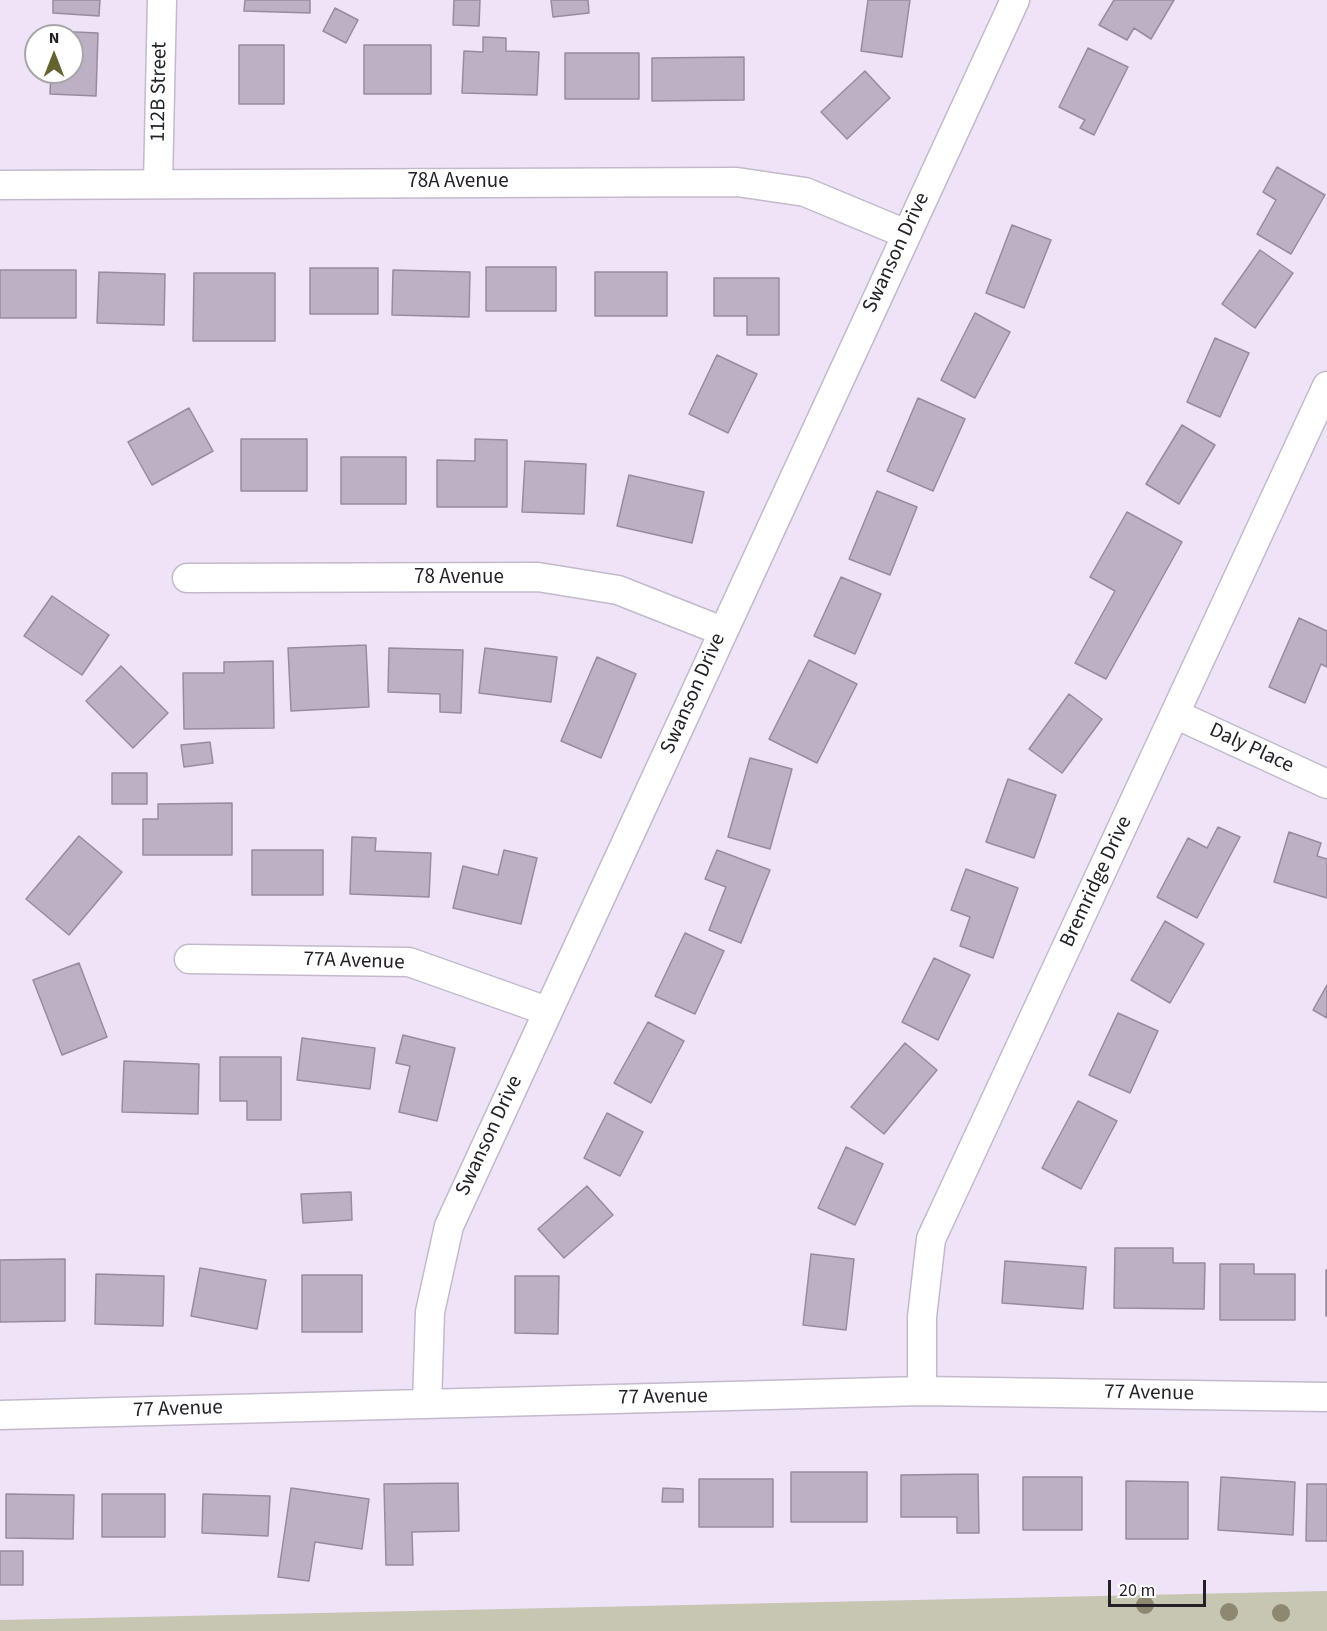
<!DOCTYPE html>
<style>
body{margin:0}
#map{position:relative;width:1327px;height:1631px;overflow:hidden;background:#efe3f8;font-family:"Source Sans 3",sans-serif}
canvas{display:block}
.north{position:absolute;left:24px;top:24px;width:60px;height:60px;box-sizing:border-box;background:#fff;border:2px solid #a8a6a9;border-radius:50%;rotate:0deg;font-size:16px;font-weight:700;line-height:24px;text-align:center;color:#252028}
.north::after{content:'';display:block;margin:auto;width:21px;height:27px;background:#656330;clip-path:polygon(50% 0,100% 100%,50% 72%,0 100%)}
.scale{position:absolute;left:1108px;top:1580px;width:98px;height:27px;box-sizing:border-box;border:3px solid #252028;border-top:0;padding-left:8px;font-size:18px;line-height:21px;white-space:nowrap;color:#252028;-webkit-text-stroke:4px #fff;paint-order:stroke}
</style>
<div id="map">
<canvas width="1327" height="1631"></canvas>
<div class="north">N</div>
<div class="scale">20 m</div>
</div>
<script>
const g = document.querySelector('canvas').getContext('2d');
g.lineJoin = 'round';
function paint(path, color) { g.fillStyle = color; g.fill(path, 'evenodd'); }
const shape = rows => new Path2D(rows.map(r => 'M' + r).join(''));
function strokePath(path, color, width, dash) { g.strokeStyle = color; g.lineWidth = width; g.lineCap = dash ? 'butt' : 'round'; g.setLineDash(dash || []); g.stroke(path); }
function label(font, color, halo, rows, align = 'center') {
  g.font = font + ' "Source Sans 3",sans-serif'; g.lineWidth = 6; g.setLineDash([]); g.textBaseline = 'middle'; g.strokeStyle = halo; g.fillStyle = color; for (const [text, x, y, turn = 0] of rows) {
    g.save(); g.translate(x, y); g.rotate((+turn || 0) * Math.PI / 180); g.textAlign = isNaN(turn) ? turn : align; if (halo) g.strokeText(text, 0, 0); g.fillText(text, 0, 0); g.restore();
  }
}
paint(shape([
 [1327,1591,1327,1631,0,1631,0,1620]
]), '#c6c6b2');
const building = shape([
 [53,0,100,0,99,16,53,13,53,0],
 [245,0,310,0,310,13,244,11,245,0],
 [454,0,480,0,479,26,453,25,454,0],
 [551,0,588,0,589,13,553,17,551,0],
 [868,0,910,0,902,57,861,51,868,0],
 [1114,0,1174,0,1151,39,1134,28,1127,40,1099,25,1114,0],
 [335,8,358,20,346,43,323,31,335,8],
 [53,31,98,33,96,96,50,94,51,72,72,72,72,36,53,36,53,31],
 [483,37,506,38,506,51,539,52,537,95,462,93,464,51,483,52,483,37],
 [239,45,284,45,284,104,239,104,239,45],
 [364,45,431,45,431,94,364,94,364,45],
 [1088,48,1128,67,1094,135,1080,128,1085,120,1059,107,1088,48],
 [565,53,639,53,639,99,565,99,565,53],
 [744,57,744,100,652,101,652,58,744,57],
 [865,71,890,98,847,139,821,112,865,71],
 [1277,167,1325,195,1291,254,1257,234,1276,200,1263,192,1277,167],
 [1012,225,1051,240,1024,308,986,293,1012,225],
 [1260,250,1293,273,1255,328,1222,304,1260,250],
 [486,267,556,267,556,311,486,311,486,267],
 [310,268,378,268,378,314,310,314,310,268],
 [0,270,76,270,76,318,0,318,0,270],
 [393,270,470,272,469,317,392,315,393,270],
 [99,272,165,274,164,325,97,323,99,272],
 [595,272,667,272,667,316,595,316,595,272],
 [194,273,275,273,275,341,193,341,194,273],
 [714,278,779,278,779,335,747,335,747,316,714,316,714,278],
 [975,313,1010,332,975,398,941,380,975,313],
 [1215,338,1249,353,1220,417,1187,402,1215,338],
 [717,355,757,374,728,433,689,414,717,355],
 [918,398,965,419,933,491,887,471,918,398],
 [189,408,213,451,152,485,128,442,189,408],
 [1182,425,1215,445,1179,504,1146,484,1182,425],
 [241,439,307,439,307,491,241,491,241,439],
 [475,439,507,440,507,507,437,507,437,460,475,461,475,439],
 [341,457,406,457,406,504,341,504,341,457],
 [525,461,586,464,584,514,522,512,525,461],
 [629,475,704,492,692,543,617,526,629,475],
 [877,491,917,507,890,575,849,559,877,491],
 [1127,512,1182,542,1106,679,1075,663,1115,591,1090,577,1127,512],
 [841,577,881,594,855,654,814,636,841,577],
 [52,596,109,635,82,675,24,636,52,596],
 [1299,618,1327,631,1327,667,1321,664,1305,703,1269,687,1299,618],
 [366,645,369,707,291,711,288,648,366,645],
 [389,648,463,650,461,713,440,712,440,694,388,692,389,648],
 [485,648,557,657,551,702,479,693,485,648],
 [597,657,636,674,601,758,561,741,597,657],
 [809,660,857,684,817,763,769,739,809,660],
 [273,661,274,728,184,729,183,673,224,673,224,662,273,661],
 [121,666,168,713,133,748,86,701,121,666],
 [1069,694,1102,719,1062,773,1029,749,1069,694],
 [210,742,213,763,184,767,181,745,210,742],
 [750,758,792,769,770,849,728,837,750,758],
 [112,773,147,773,147,804,112,804,112,773],
 [1008,779,1056,795,1034,858,986,842,1008,779],
 [232,803,232,855,143,855,143,819,158,819,158,804,232,803],
 [1218,827,1240,837,1197,918,1157,897,1188,838,1207,848,1218,827],
 [1289,832,1321,843,1317,856,1327,859,1327,898,1274,882,1289,832],
 [79,836,122,872,69,935,26,899,79,836],
 [352,837,376,838,375,851,431,853,429,897,350,894,352,837],
 [252,850,323,850,323,895,252,895,252,850],
 [504,850,537,858,521,924,453,908,463,866,498,875,504,850],
 [717,850,770,870,741,943,709,930,726,887,705,879,717,850],
 [966,869,1018,888,993,958,960,946,970,917,951,910,966,869],
 [1165,921,1204,944,1170,1003,1131,980,1165,921],
 [685,933,724,951,695,1014,655,996,685,933],
 [934,958,970,975,938,1040,902,1022,934,958],
 [79,963,107,1037,62,1055,33,980,79,963],
 [1327,985,1327,1018,1313,1010,1327,985],
 [1118,1013,1158,1031,1130,1093,1089,1075,1118,1013],
 [648,1022,684,1041,651,1103,614,1083,648,1022],
 [403,1035,455,1048,437,1121,399,1112,410,1066,396,1063,403,1035],
 [302,1038,375,1048,370,1089,297,1080,302,1038],
 [905,1043,937,1070,884,1134,851,1107,905,1043],
 [220,1057,281,1057,281,1120,247,1120,247,1101,220,1101,220,1057],
 [124,1061,199,1064,198,1114,122,1112,124,1061],
 [1078,1101,1117,1121,1081,1189,1042,1168,1078,1101],
 [607,1113,643,1132,620,1176,584,1158,607,1113],
 [846,1147,883,1164,855,1225,818,1208,846,1147],
 [587,1186,613,1215,564,1258,538,1229,587,1186],
 [351,1192,352,1220,303,1223,301,1194,351,1192],
 [1115,1248,1173,1248,1173,1263,1205,1263,1204,1309,1114,1308,1115,1248],
 [811,1254,854,1259,846,1330,803,1325,811,1254],
 [65,1259,65,1321,0,1322,0,1260,65,1259],
 [1005,1261,1086,1267,1083,1309,1002,1303,1005,1261],
 [1220,1264,1254,1264,1254,1274,1295,1274,1295,1320,1220,1320,1220,1264],
 [200,1268,266,1280,257,1329,191,1316,200,1268],
 [1326,1270,1327,1270,1327,1316,1326,1316,1326,1270],
 [96,1274,164,1276,163,1326,95,1324,96,1274],
 [302,1275,362,1275,362,1332,302,1332,302,1275],
 [515,1276,559,1276,558,1334,515,1333,515,1276],
 [791,1472,867,1472,867,1522,791,1522,791,1472],
 [978,1474,979,1533,957,1533,957,1517,901,1517,901,1475,978,1474],
 [1023,1477,1082,1477,1082,1530,1023,1530,1023,1477],
 [1221,1477,1295,1482,1293,1535,1218,1530,1221,1477],
 [699,1479,773,1479,773,1527,699,1527,699,1479],
 [1126,1481,1188,1482,1188,1539,1126,1539,1126,1481],
 [458,1483,459,1531,412,1532,413,1565,386,1565,384,1484,458,1483],
 [1307,1484,1327,1484,1327,1541,1306,1541,1307,1484],
 [291,1488,369,1499,362,1549,315,1542,309,1581,278,1577,291,1488],
 [663,1488,683,1489,683,1502,662,1502,663,1488],
 [6,1494,74,1495,73,1539,6,1538,6,1494],
 [102,1494,165,1494,165,1537,102,1537,102,1494],
 [203,1494,270,1496,268,1536,202,1533,203,1494],
 [0,1551,23,1551,23,1585,0,1585,0,1551]
]);
paint(building, '#bcb0c4');
strokePath(building, '#978c9e', 1.5);
const minor = shape([
 [158,184,162,0],
 [0,185,737,182,805,192,906,234],
 [187,578,538,577,618,590,722,631],
 [1175,714,1327,784],
 [189,959,409,962,547,1011],
 [922,1391,922,1317,931,1239,1327,386],
 [427,1404,430,1312,449,1226,1015,0],
 [0,1415,922,1391,1327,1397]
]);
strokePath(minor, '#c4b9cc', 31);
strokePath(minor, '#fff', 28);
g.fillStyle = '#8e8873';
for (const [x, y] of [
 [1145,1605],
 [1229,1612],
 [1281,1613]
]) { g.beginPath(); g.arc(x, y, 9, 0, 2 * Math.PI); g.fill(); }
label('21px', '#252028', '#fff', [
 ["112B Street",160,92,-89],
 ["78A Avenue",458,182],
 ["Swanson Drive",897,253,-65],
 ["78 Avenue",459,578],
 ["Swanson Drive",694,694,-66],
 ["Daly Place",1251,749,25],
 ["Bremridge Drive",1097,882,-65],
 ["77A Avenue",354,962,2],
 ["Swanson Drive",490,1136,-65],
 ["77 Avenue",1149,1394,1],
 ["77 Avenue",663,1398,-1],
 ["77 Avenue",178,1410,-2]
]);
</script>
